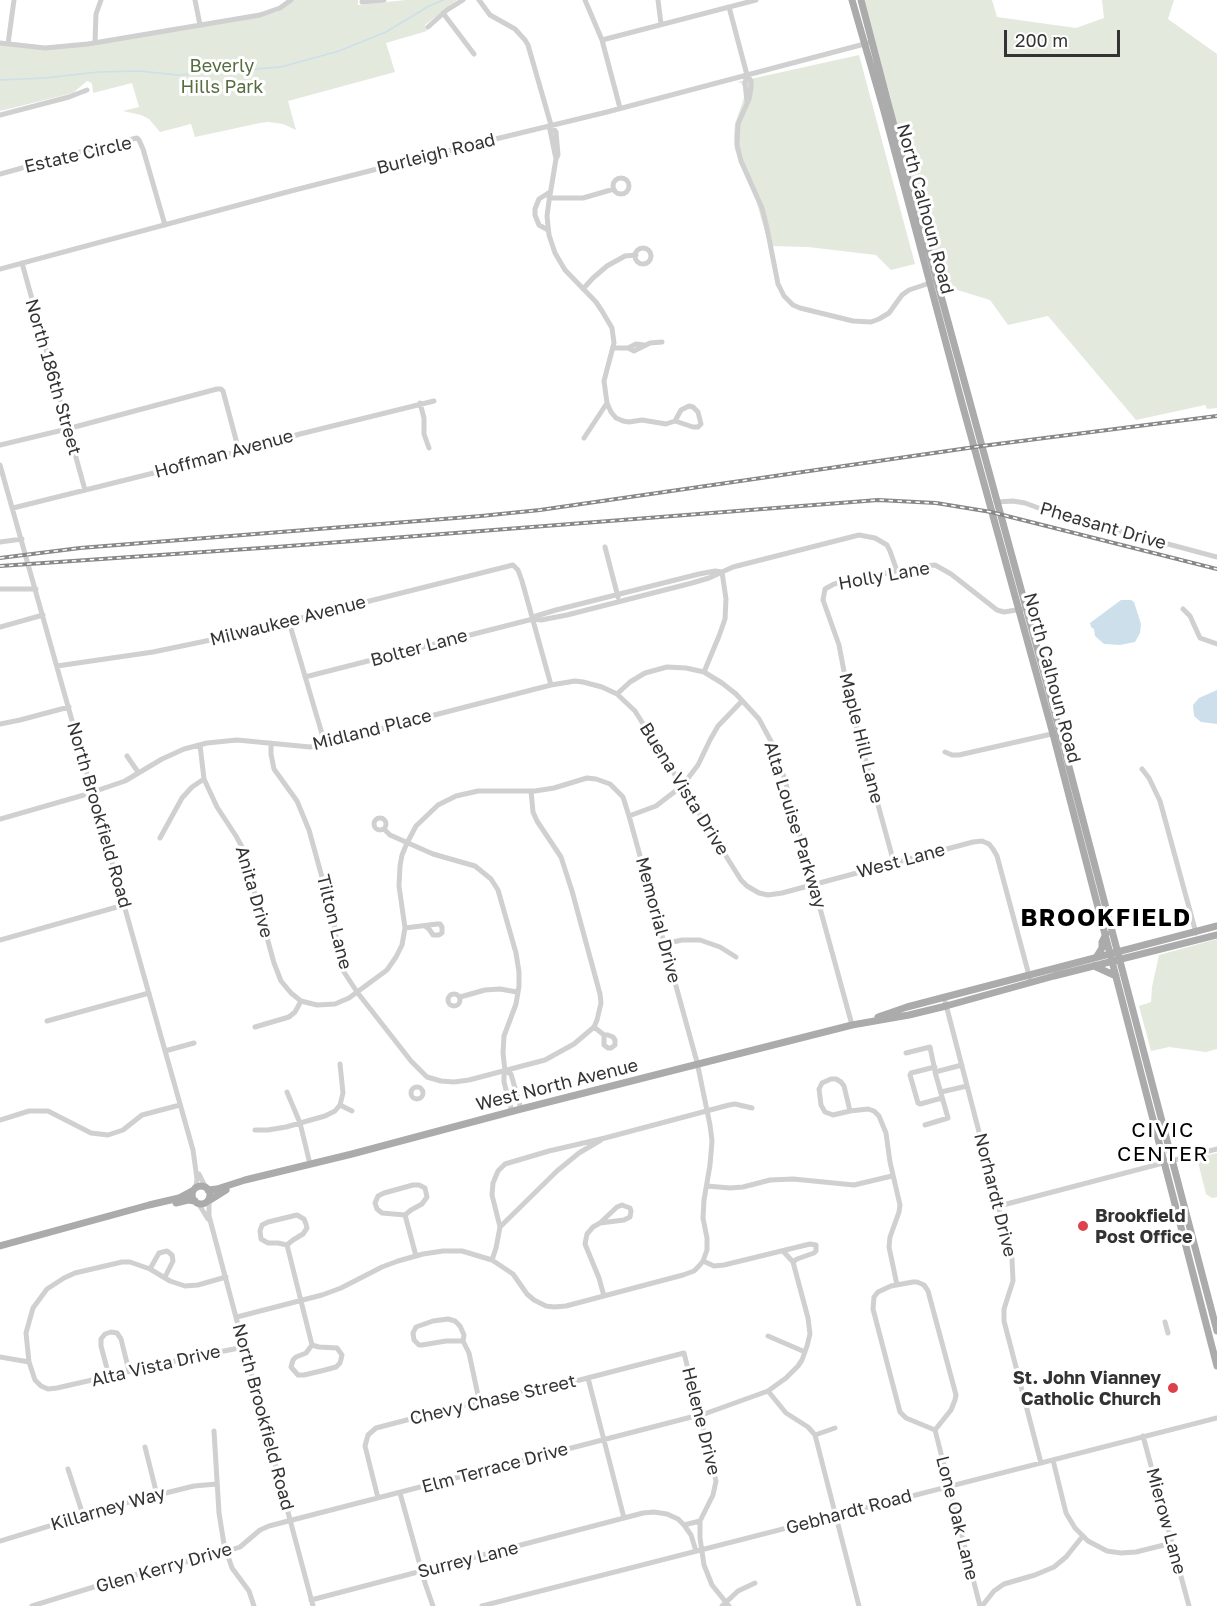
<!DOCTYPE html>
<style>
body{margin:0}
#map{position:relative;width:1217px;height:1606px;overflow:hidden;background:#fff;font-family:"Golos Text",sans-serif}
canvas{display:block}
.scale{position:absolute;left:1004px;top:30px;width:116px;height:27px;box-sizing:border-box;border:3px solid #333;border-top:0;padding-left:8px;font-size:18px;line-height:21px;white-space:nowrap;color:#333;-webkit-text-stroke:4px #fff;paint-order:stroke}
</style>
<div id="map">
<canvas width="1217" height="1606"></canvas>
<div class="scale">200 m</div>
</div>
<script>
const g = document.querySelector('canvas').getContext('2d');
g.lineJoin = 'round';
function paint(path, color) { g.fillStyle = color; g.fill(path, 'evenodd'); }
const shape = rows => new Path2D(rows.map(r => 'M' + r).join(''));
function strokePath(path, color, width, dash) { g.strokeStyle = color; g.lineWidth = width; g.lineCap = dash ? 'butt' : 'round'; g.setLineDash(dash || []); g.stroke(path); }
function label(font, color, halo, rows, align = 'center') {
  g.font = font + ' "Golos Text",sans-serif'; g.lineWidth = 6; g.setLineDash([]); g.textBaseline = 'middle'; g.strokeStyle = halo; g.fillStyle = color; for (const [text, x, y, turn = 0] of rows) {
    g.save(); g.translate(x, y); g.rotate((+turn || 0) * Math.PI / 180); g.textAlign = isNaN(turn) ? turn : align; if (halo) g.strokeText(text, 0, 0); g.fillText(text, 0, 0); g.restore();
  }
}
paint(shape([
 [294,0,358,0,358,5,406,0,457,0,425,25,427,31,386,43,395,72,288,101,296,130,283,124,268,122,260,123,195,137,191,124,160,132,149,119,141,115,123,111,139,107,132,83,93,93,92,84,90,82,87,81,73,93,0,111,0,45,49,50,261,16,277,12],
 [864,0,992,0,997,17,1076,28,1104,18,1102,0,1174,0,1168,19,1217,54,1217,408,1207,409,1205,405,1136,420,1048,316,1008,325,990,300,941,285,896,122,891,99],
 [859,55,915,264,891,270,876,255,808,247,769,246,756,200,735,150,734,135,735,124,745,95,743,86,741,83,737,82],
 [1217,939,1217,1049,1206,1052,1169,1047,1151,1051,1139,1006,1151,1002,1152,987,1159,955],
 [1217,1153,1217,1197,1212,1198,1206,1194,1198,1162,1201,1157]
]), '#e3e9dc');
paint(shape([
 [1121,600,1131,600,1134,602,1141,624,1140,633,1135,642,1120,645,1104,644,1095,636,1094,629,1091,627,1090,623],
 [1217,690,1217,724,1201,722,1194,716,1193,705,1199,698]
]), '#cddfea');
strokePath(shape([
 [0,80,45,78,98,72,139,71,178,75,281,67,339,51,386,32,429,6,443,0]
]), '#cddfea', 1.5);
strokePath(shape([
 [195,0,200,25],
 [479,0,490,15,515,29,525,40,528,45,551,125,550,130,556,159],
 [585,0,602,40,620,108],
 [658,0,661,24],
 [362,2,384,0],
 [729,7,747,75,751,81,751,88,749,99,738,124,737,145,741,161,762,208,767,228,778,284,784,296,793,305,800,308,853,321,871,322,879,319,889,313,902,295,909,290,933,282],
 [443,13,474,54],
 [428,27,447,10,463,0],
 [602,40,756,0],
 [95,42,96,14,101,0],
 [0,43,45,48,88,44,260,15,280,8,291,0],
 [8,44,14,0],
 [747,75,745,83,747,101],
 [0,115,69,97,87,90],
 [551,125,556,132,558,155,556,159,549,201,547,216,549,235,555,253,565,270,596,302,602,311,612,328,614,343,604,381,607,403,611,412,616,418,623,421,629,422,642,420,666,424,675,421,681,410,689,406,693,407,698,412,701,424,698,427,693,427,675,421],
 [0,174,22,168,46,159,80,152,137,138,139,140,143,149,165,225],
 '613 186a8 8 0 1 1 16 0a8 8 0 1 1-16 0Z',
 [549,198,583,198,614,189],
 [548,230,539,225,535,215,535,209,539,199,550,192],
 '635 256a8 8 0 1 1 16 0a8 8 0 1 1-16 0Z',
 [22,263,85,490],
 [0,269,287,192,475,144,607,112,872,42],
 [583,289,593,278,607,266,625,256,636,255],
 [613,348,628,348,634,351,650,343,662,342],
 [628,348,636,344,644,345],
 [420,403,424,418,424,434,429,448],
 [584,438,607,403],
 [0,445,67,429,217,389,221,389,223,391,239,451],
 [0,465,193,1150,197,1179,196,1186,194,1189],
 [996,502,1013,501,1025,503,1052,513,1217,557],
 [13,508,222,456,300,434,434,401],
 [0,542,22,539],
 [605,547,618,597],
 [0,589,36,589],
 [1183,609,1190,616,1200,638,1217,644],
 [533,619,541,620,567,615,692,583,709,578,733,567,859,535,875,538,887,545,890,551,897,571],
 [289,622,325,744],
 [0,627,43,615],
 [57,666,153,652,230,636,513,565,518,570,522,581,551,685],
 [704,672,719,636,725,619,726,599,722,572],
 [305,677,533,619,536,616,556,610,699,574,715,571,722,572],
 [617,694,630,682,645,673,667,667,686,668,704,672,722,683,736,694,759,719,773,745,784,777,852,1025],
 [0,724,20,720,69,707],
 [271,743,271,754,274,769,297,801,309,830,333,917,339,955,344,972,357,992,411,1061,427,1077,441,1081,454,1082,469,1080,545,1060,574,1044,594,1027,597,1020,601,1003,600,994,572,891,561,857,537,821,533,812,531,791],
 [200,745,204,779,217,807,236,836,242,847,274,963,281,981,291,993,301,1001,317,1005,335,1004,349,998,387,970,396,957,402,945,405,928,399,886,400,866,402,855,407,843,416,826,438,805,456,796,478,791,535,791,554,788,587,778,596,779,610,784,623,797,629,816,697,1062,710,1125,712,1141,710,1165,704,1200,703,1218,707,1238,707,1250,703,1261,699,1266,694,1271,683,1275,566,1306,554,1307,546,1306,534,1300,527,1294,513,1274,492,1260,462,1251,443,1251,423,1254,398,1261,382,1267,341,1288,322,1295,237,1317],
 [945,752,952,755,959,755,1056,733],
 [127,756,138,772],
 [1142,769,1149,778,1160,801,1196,933],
 [629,816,656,806,682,786,698,765,710,740,718,726,742,701],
 '374 824a6 6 0 1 1 12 0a6 6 0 1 1-12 0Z',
 [0,819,84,795,125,781,162,759,184,749,207,743,237,740,310,747,551,685,575,681,583,682,602,687,617,694,635,711,741,880,747,886,759,893,768,895,782,893,973,842,982,841,989,844,993,849,997,856,1030,979],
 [384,829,390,835,433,854,475,866,491,879,498,890,516,953,519,972,519,986,516,1004,504,1036,503,1053,505,1071,504,1076,504,1082,512,1112],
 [160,838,182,798,192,787,204,779],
 [894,863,850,703,839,645,823,600,825,589,834,584,915,567,935,565,951,574,997,610,1004,612,1022,609],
 [405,928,437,924,440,924,442,927,442,933,439,935,433,935,429,929,425,926],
 [0,940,124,905],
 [664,944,682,940,700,940,720,947,736,957],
 '448 1000a6 6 0 1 1 12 0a6 6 0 1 1-12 0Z',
 [460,997,485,990,500,989,517,992],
 [944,997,1012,1259,1013,1281,1004,1309,1004,1321,1041,1463],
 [47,1021,149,993],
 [255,1027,289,1017,295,1012,301,1001],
 [594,1027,604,1035,608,1035,613,1037,615,1040,615,1045,611,1048,608,1048,604,1045,604,1035],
 [165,1051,194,1043],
 [906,1053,930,1047,935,1071],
 [935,1067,911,1073,910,1075,918,1103,920,1104,942,1098],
 [505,1071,511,1074,521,1109],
 [831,1079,836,1079,841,1082,844,1086,850,1111,833,1115,825,1112,821,1105,819,1089,822,1083,831,1079],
 '411 1093a6 6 0 1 1 12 0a6 6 0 1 1-12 0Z',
 [287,1092,300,1123,310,1164],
 [941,1092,967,1086],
 [340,1105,352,1111],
 [850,1111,868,1109,874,1111,879,1116,886,1133,890,1162,900,1205,899,1212,890,1237,889,1247,897,1285],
 [0,1120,29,1111,48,1111,91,1133,108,1135,123,1130,142,1115,180,1105],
 [925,1125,948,1118,935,1072,962,1065],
 [255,1130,268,1130,286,1127,325,1116,335,1111,340,1105,343,1093,340,1064],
 [199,1174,206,1188],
 [413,1185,419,1185,425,1188,427,1197,422,1204,411,1210,405,1215,382,1213,377,1209,375,1203,378,1196,384,1193,413,1185],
 [707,1186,730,1188,743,1187,770,1180,793,1179,854,1185,892,1176],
 [209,1202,209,1216,313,1606],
 [198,1203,208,1219],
 [622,1205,630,1208,631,1211,630,1217,624,1220,600,1223,617,1207,622,1205],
 [999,1206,1217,1149],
 [297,1215,304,1219,306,1224,307,1228,303,1234,293,1240,287,1245,278,1243,268,1243,261,1239,260,1231,262,1225,268,1222,297,1215],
 [405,1215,416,1256],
 [600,1223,593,1227,587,1234,585,1244,599,1278,604,1296],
 [500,1227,557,1171,579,1153,601,1140],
 [287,1245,312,1345],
 [492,1260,496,1248,500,1227,492,1195,493,1183,498,1171,505,1164,549,1151,605,1138,729,1105,735,1104,752,1108],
 [703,1261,714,1266,724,1265,810,1244,816,1245,816,1251,814,1253,797,1259,793,1262],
 [150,1269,159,1253,167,1251,172,1255,173,1261,165,1277],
 [226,1277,198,1285,185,1286,170,1281,150,1269,130,1262,122,1262,75,1273,64,1278,47,1289,33,1308,26,1333,29,1362,35,1380,41,1386,48,1389,57,1388,184,1359,244,1347],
 [913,1282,917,1282,924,1285,928,1291,956,1395,955,1400,951,1410,935,1430,906,1418,900,1412,873,1309,874,1297,878,1292,891,1286,913,1282],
 [448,1319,455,1321,460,1326,464,1335,463,1341,446,1341,422,1345,419,1345,414,1340,413,1333,416,1327,433,1321,448,1319],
 [1165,1322,1168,1333],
 [768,1336,805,1352],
 [463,1341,469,1353,479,1400],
 [312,1345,319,1347,337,1348,342,1355,340,1363,336,1367,325,1370,304,1375,298,1375,291,1367,293,1360,296,1357,306,1353,312,1345],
 [0,1357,29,1362],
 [109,1376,101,1346,101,1339,105,1334,111,1332,117,1333,121,1339,129,1371],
 [588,1378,624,1518],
 [768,1391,786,1413,808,1427,815,1435,859,1606],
 [935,1430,980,1606],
 [214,1431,219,1513,224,1544,232,1568,249,1591,254,1606],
 [815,1435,835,1428],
 [1143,1436,1189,1606],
 [145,1447,157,1495],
 [1053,1460,1066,1513,1075,1528,1088,1541,1107,1551,1121,1553,1136,1552,1172,1543],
 [68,1469,83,1515],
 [400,1493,425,1583,433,1606],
 [378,1498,365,1446,368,1435,376,1428,503,1395,549,1388,684,1353,716,1481,713,1495,700,1521,700,1538,704,1565,712,1585,729,1606],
 [684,1525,691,1535,696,1551],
 [0,1541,121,1504,194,1486,217,1484],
 [311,1600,643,1513,654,1512,667,1514,678,1519,684,1525,700,1521],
 [32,1606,123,1578,231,1550,240,1547,260,1530,269,1526,707,1413,768,1391,786,1378,798,1366,802,1360,807,1346,810,1334,808,1318,793,1262,783,1251],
 [482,1606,1217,1418],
 [722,1606,738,1591,755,1583],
 [982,1606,994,1591,1004,1584,1035,1575,1054,1567,1066,1557,1082,1537]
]), '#d0d0d0', 5);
strokePath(shape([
 [852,0,884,111,963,407,1053,734,1217,1366],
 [861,0,923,236,929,252,1057,721,1217,1331],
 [1097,956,1102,948,1102,942,1106,934],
 [1094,966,1116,976],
 [878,1017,907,1007,1217,926],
 '192 1195a9 9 0 1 1 18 0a9 9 0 1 1-18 0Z',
 [208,1190,217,1189,245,1180,352,1154,521,1109,852,1025,909,1015,946,1006,1054,976,1217,935],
 [210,1200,226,1190],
 [176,1203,188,1200,195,1201],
 [0,1246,149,1205,179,1198,192,1191]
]), '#ababab', 7);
const rail = shape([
 [0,558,80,548,481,516,540,510,982,446,1217,416],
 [0,566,276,547,878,500,936,503,991,512,1217,569]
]);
strokePath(rail, '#888', 4);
strokePath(rail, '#fff', 1.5, [4.5]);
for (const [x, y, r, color] of [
 [1083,1226,6,"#dd414c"],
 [1173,1388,6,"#dd414c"]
]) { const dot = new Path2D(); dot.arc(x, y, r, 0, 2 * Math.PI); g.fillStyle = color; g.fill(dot); strokePath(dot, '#fff', 2); }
label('18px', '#566d41', '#fff', [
 ["Beverly",222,66],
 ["Hills Park",222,87]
]);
label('18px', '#333', '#fff', [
 ["Burleigh Road",436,154,-14],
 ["Estate Circle",78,155,-13],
 ["North Calhoun Road",925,209,75],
 ["North 186th Street",53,377,74],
 ["Hoffman Avenue",224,454,-15],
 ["Pheasant Drive",1103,526,16],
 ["Holly Lane",884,576,-10],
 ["Milwaukee Avenue",288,621,-14],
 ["Bolter Lane",419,648,-15],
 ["North Calhoun Road",1052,678,75],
 ["Midland Place",372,730,-14],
 ["Maple Hill Lane",861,738,76],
 ["Buena Vista Drive",684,789,58],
 ["North Brookfield Road",99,815,74],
 ["Alta Louise Parkway",795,825,73],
 ["West Lane",901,861,-15],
 ["Anita Drive",254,892,74],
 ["Memorial Drive",658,920,75],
 ["Tilton Lane",334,922,76],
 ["West North Avenue",557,1085,-14],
 ["Norhardt Drive",995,1195,76],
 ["Alta Vista Drive",156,1366,-13],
 ["Chevy Chase Street",493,1400,-13],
 ["North Brookfield Road",263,1417,75],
 ["Helene Drive",701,1421,76],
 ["Elm Terrace Drive",495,1468,-15],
 ["Killarney Way",108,1509,-16],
 ["Gebhardt Road",849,1512,-15],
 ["Lone Oak Lane",957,1518,76],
 ["Mierow Lane",1166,1521,75],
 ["Surrey Lane",468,1560,-14],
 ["Glen Kerry Drive",164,1568,-16]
]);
label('bold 18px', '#333', '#fff', [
 ["Brookfield",1095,1216],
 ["Post Office",1095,1237],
 ["St. John Vianney",1161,1378,"right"],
 ["Catholic Church",1161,1399,"right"]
], 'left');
g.letterSpacing = '1.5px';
label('21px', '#000', '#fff', [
 ["CIVIC",1163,1130],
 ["CENTER",1163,1154]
]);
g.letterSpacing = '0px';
g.letterSpacing = '1.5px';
label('bold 24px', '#000', '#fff', [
 ["BROOKFIELD",1106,918]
]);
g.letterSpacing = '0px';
</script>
